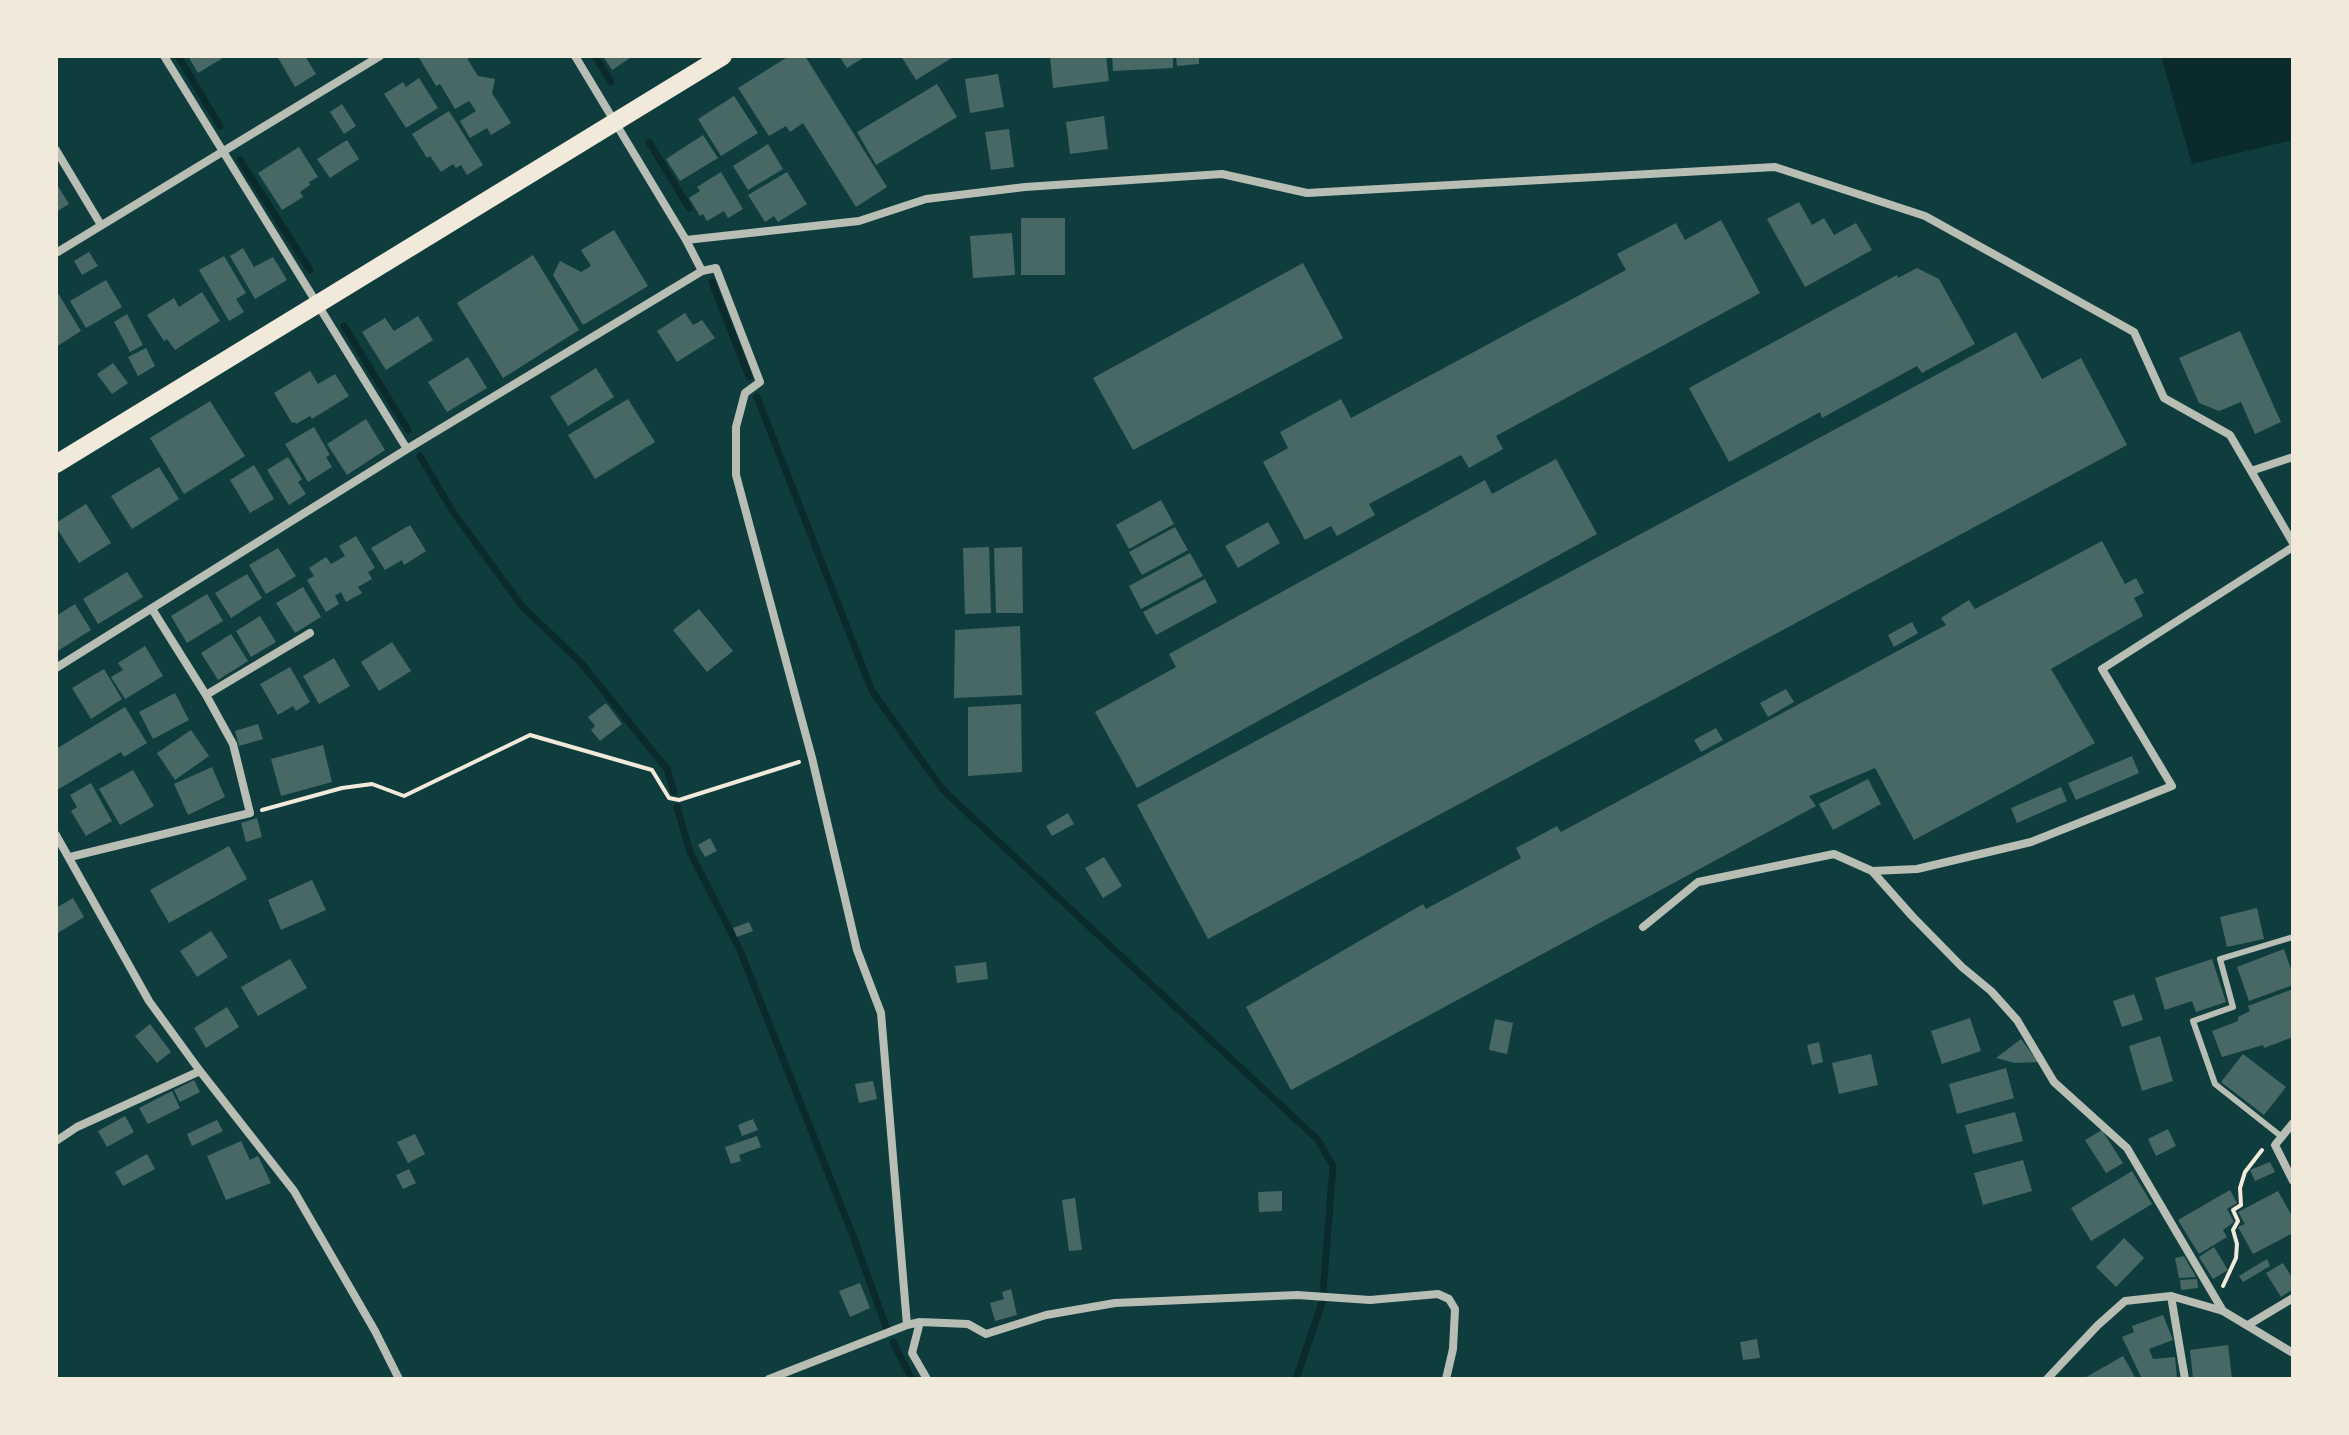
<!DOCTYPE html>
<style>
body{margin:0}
#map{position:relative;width:2349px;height:1435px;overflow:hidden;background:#0f3d3e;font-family:"PT Sans",sans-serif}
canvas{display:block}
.frame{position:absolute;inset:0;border:58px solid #f1e9da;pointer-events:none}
</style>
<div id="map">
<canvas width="2349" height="1435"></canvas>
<div class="frame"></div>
</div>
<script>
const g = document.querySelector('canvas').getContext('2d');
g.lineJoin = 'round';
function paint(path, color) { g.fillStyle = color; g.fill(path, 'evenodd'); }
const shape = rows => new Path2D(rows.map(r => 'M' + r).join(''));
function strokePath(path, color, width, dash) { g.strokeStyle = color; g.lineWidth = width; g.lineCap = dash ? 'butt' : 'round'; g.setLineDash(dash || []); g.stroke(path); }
paint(shape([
 [2161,56,2293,56,2293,140,2192,164]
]), '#0a2a2b');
strokePath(shape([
 [178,56,220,126],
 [595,56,611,82],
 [649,142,689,208],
 [240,160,310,270],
 [712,282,749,377],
 [344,326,408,430],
 [757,397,872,691,943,790,1318,1140,1333,1166,1323,1292],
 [420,456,453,512,522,606,582,664,667,769,674,792],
 [677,807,690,852,740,950,855,1241,886,1327],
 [893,1342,912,1379],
 [1296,1379,1322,1303]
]), '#0a2a2b', 7);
paint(shape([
 [188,56,226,56,198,73],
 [277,56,305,56,316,74,295,87],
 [418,56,469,56,468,60,478,76,495,79,492,93,511,123,491,135,487,128,470,138,460,121,476,111,469,101,455,109,440,84,436,86],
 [603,56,633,56,612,70],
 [789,56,805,56,887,187,856,207,803,123,790,132,786,126,769,136,738,88],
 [839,56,866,56,847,68],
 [901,56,955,56,916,80],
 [1050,56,1106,56,1109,81,1053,88],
 [1112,56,1173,56,1173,68,1113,71],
 [1176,56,1199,56,1199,64,1177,66],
 [998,74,1004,107,970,113,965,79],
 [419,78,438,108,406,128,384,94,403,82,406,87],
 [937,84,957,117,876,165,857,132],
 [734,96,758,133,721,156,698,119],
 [342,104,356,126,344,134,330,112],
 [449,111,483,165,467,175,461,165,456,168,453,164,441,172,430,156,427,158,412,134],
 [1104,116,1108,149,1070,154,1066,122],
 [1009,129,1014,167,991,170,985,132],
 [703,135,718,158,680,181,666,159],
 [347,140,359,159,330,178,317,159],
 [768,144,783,169,748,190,733,166],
 [299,147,318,177,309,182,310,185,300,192,303,197,282,210,258,173],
 [721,172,743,209,728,218,724,211,707,221,703,214,700,216,689,198,700,191,697,187],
 [787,172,807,204,778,222,774,216,765,222,748,195],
 [56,183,69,204,56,212],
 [1799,202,1812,225,1824,218,1834,235,1856,223,1872,250,1805,287,1767,219],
 [1021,218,1065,218,1065,275,1021,275],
 [1721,220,1760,293,1496,436,1503,449,1469,468,1461,455,1369,504,1375,515,1337,536,1331,526,1305,540,1263,462,1288,448,1280,432,1341,399,1351,418,1626,270,1617,254,1676,223,1685,240],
 [614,230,648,286,583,325,553,275,560,261,581,272,591,266,581,250],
 [1012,233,1015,275,973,278,970,236],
 [243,248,254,267,273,257,287,280,255,299,230,256],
 [89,252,98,266,82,275,74,261],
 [533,255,579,330,503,378,457,303],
 [224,256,246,293,236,299,244,312,229,321,199,270],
 [1303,263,1343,338,1133,450,1093,378],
 [1917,268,1939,279,1975,344,1922,373,1917,366,1822,418,1820,412,1729,462,1689,388,1897,275,1898,278],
 [106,280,122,307,86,328,70,301],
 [56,290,81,331,56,347],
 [202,292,220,321,175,350,167,339,164,341,147,315,174,298,179,307],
 [685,313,693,325,702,320,715,338,677,362,657,331],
 [127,314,143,345,130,352,114,322],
 [418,316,433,340,386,370,362,332,385,318,394,331],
 [2240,331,2281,422,2255,434,2241,402,2219,411,2199,403,2179,358],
 [2016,332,2042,379,2081,358,2127,445,1208,939,1137,805],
 [146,348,155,366,138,376,128,357],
 [468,357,487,388,447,412,428,382],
 [113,363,128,383,112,394,97,374],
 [596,368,614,397,568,426,550,397],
 [310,371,318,384,335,374,349,396,312,419,310,416,296,424,295,422,292,423,274,393],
 [628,399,655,442,595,479,568,435],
 [210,401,245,456,184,494,150,438],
 [366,419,385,450,347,475,327,444],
 [314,427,330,455,326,457,332,467,308,482,285,444],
 [288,457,302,479,298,482,306,494,289,505,267,470],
 [1556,459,1597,534,1137,788,1095,712,1176,667,1169,654,1485,480,1492,494],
 [254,465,274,499,250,513,230,480],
 [159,467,179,499,132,529,111,496],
 [1161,500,1174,524,1129,549,1116,525],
 [86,504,111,543,79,563,56,527,56,523],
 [1268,522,1280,543,1238,568,1225,546],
 [410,525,426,551,404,565,402,560,385,570,371,548],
 [1175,527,1188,550,1142,575,1129,552],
 [356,536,375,568,368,572,372,579,358,587,362,593,346,602,341,592,335,596,339,604,326,612,307,580,314,576,309,568,326,557,331,564,345,556,339,546],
 [2102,541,2125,584,2136,578,2144,593,2134,598,2143,616,2051,669,2095,743,1914,840,1875,768,1809,796,1816,806,1291,1090,1246,1007,1423,904,1426,909,1521,858,1516,848,1557,826,1561,832,1946,625,1941,618,1969,600,1975,609],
 [989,547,991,613,965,614,963,548],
 [1022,547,1023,613,996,613,994,548],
 [278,548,296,576,266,594,249,565],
 [1190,553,1203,576,1141,609,1129,586],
 [127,572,143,597,98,624,83,599],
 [247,574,262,598,231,618,215,593],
 [1205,579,1217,602,1156,635,1143,612],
 [303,587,321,617,295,633,276,603],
 [207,594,223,621,187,643,171,616],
 [75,604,91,630,56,652,56,616],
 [699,609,733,651,707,672,673,630],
 [260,616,276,642,251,657,236,631],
 [1912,622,1918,633,1894,647,1888,635],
 [1020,626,1022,695,954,698,955,630],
 [231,634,248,661,218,680,201,653],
 [392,642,411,671,379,691,361,662],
 [145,646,163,676,125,699,111,677,123,670,118,663],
 [334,658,350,686,319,704,303,676],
 [290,667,310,702,296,711,293,706,278,715,260,684],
 [104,669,122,699,91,719,72,688],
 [1786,689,1794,702,1768,717,1760,703],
 [175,693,189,720,153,739,139,712],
 [606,703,622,724,600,741,591,730,595,726,588,717],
 [1021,704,1022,772,968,776,968,707],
 [125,707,147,743,124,757,121,752,57,790,56,749],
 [258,724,263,739,239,746,235,731],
 [1716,728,1723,740,1701,752,1694,740],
 [191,730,209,756,175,780,157,753],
 [323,745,332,782,281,796,271,759],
 [2132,756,2139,773,2076,800,2068,783],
 [212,767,225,797,188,815,174,784],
 [133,770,154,806,120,825,99,789],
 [1868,779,1881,804,1833,830,1819,804],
 [91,783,112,821,86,836,71,811,77,807,70,795],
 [2061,787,2067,801,2017,823,2011,808],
 [1068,813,1074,824,1052,836,1046,826],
 [257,818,262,837,246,842,241,823],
 [710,838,717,851,705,857,698,845],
 [229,846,247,879,169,923,150,890],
 [1104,857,1122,886,1103,898,1085,868],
 [312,880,326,910,281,930,268,900],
 [73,898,84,917,56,934,56,908],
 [2257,908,2264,939,2227,947,2220,917],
 [749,922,753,931,737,937,733,928],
 [211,931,228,957,197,977,180,951],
 [2284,949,2293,975,2293,985,2249,1001,2237,967],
 [290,959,307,988,258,1016,241,987],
 [2212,959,2226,1002,2196,1012,2192,1001,2165,1010,2155,978],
 [986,962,988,979,957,983,955,966],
 [2293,989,2293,1037,2264,1048,2263,1045,2222,1057,2212,1031,2238,1021,2238,1017,2250,1011,2248,1006],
 [2134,994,2143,1020,2122,1027,2113,1001],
 [227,1007,239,1027,206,1048,194,1028],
 [1970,1018,1981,1051,1942,1064,1931,1031],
 [1495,1019,1513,1023,1507,1054,1489,1050],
 [150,1024,171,1052,157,1063,135,1036],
 [2160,1036,2173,1081,2142,1091,2129,1046],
 [2021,1039,2038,1062,2015,1063,1996,1058],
 [1819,1042,1823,1062,1812,1065,1807,1045],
 [1871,1054,1878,1085,1839,1094,1832,1063],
 [2243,1054,2286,1087,2264,1115,2221,1082],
 [2006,1068,2014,1098,1957,1114,1949,1084],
 [194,1080,200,1092,180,1102,174,1090],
 [873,1081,877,1099,859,1103,855,1084],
 [172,1091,180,1108,148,1124,139,1108],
 [2015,1112,2023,1141,1973,1154,1965,1125],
 [125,1116,134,1132,107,1147,98,1131],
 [753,1119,758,1130,742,1136,738,1125],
 [217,1120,223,1131,192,1146,187,1134],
 [2168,1129,2176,1146,2156,1156,2148,1139],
 [2102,1130,2123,1163,2106,1173,2085,1140],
 [415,1134,425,1154,408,1163,397,1142],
 [757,1136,761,1147,739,1155,741,1161,731,1164,725,1147],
 [241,1141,250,1160,258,1156,271,1183,226,1200,207,1156],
 [147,1154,155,1169,123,1186,115,1172],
 [2023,1160,2032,1191,1983,1205,1974,1173],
 [2270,1162,2275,1172,2255,1181,2250,1170],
 [409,1169,416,1183,403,1189,396,1175],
 [2132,1171,2152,1204,2091,1241,2071,1208],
 [2230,1190,2237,1203,2227,1209,2234,1222,2223,1230,2227,1237,2199,1254,2178,1220],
 [1282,1191,1282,1211,1259,1212,1258,1192],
 [2278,1191,2293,1218,2293,1233,2253,1254,2238,1227,2245,1224,2238,1212],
 [1075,1198,1082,1250,1069,1251,1062,1200],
 [2124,1238,2144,1258,2116,1287,2096,1267],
 [2214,1247,2228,1270,2213,1279,2199,1257],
 [2184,1256,2196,1277,2179,1278,2175,1258],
 [2267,1259,2270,1266,2243,1282,2239,1276],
 [2283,1263,2293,1279,2293,1289,2281,1297,2266,1273],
 [2197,1279,2198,1288,2181,1290,2180,1280],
 [860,1283,870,1308,850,1317,839,1291],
 [1011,1289,1017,1315,995,1321,990,1303,1004,1299,1002,1292],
 [2163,1315,2173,1340,2149,1349,2153,1359,2175,1357,2177,1379,2142,1379,2122,1337,2134,1332,2132,1326],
 [1757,1339,1760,1358,1743,1360,1740,1342],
 [2228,1345,2232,1379,2193,1379,2190,1350],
 [2123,1356,2136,1379,2083,1379]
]), '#486865');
strokePath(shape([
 [262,810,342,788,372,784,404,796,530,735,652,770,669,798,679,800,799,762],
 [2223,1286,2236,1258,2237,1244,2233,1230,2238,1221,2233,1210,2241,1205,2240,1188,2245,1172,2262,1150]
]), '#f1e9da', 4);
strokePath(shape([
 [2282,1137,2215,1084,2193,1021,2233,1007,2220,959,2293,937]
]), '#b8beb3', 6);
strokePath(shape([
 [164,56,407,449],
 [575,56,686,240,702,271],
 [56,150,101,225],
 [686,240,859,221,926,199,1025,187,1222,174,1307,193,1775,167,1925,216,2134,332,2164,398,2230,435,2293,543],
 [56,253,380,56],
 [2251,471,2293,457],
 [56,668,407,449,702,271,716,268,760,382,745,393,736,427,736,475,812,758,857,950,881,1013,907,1325],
 [206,695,310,633],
 [56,835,149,1001,200,1071,294,1191,375,1331,399,1379],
 [70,857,250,813,233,744,206,695,152,609],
 [1872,871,1917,869,2031,842,2172,786,2102,669,2293,547],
 [1643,927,1698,882,1834,854,1872,871,1912,916,1962,967,1991,991,2017,1020,2054,1082,2127,1148,2223,1311],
 [2293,1123,2275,1145,2293,1181],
 [56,1141,77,1127,200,1071],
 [2171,1296,2185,1379],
 [920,1322,968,1324,986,1334,1046,1315,1115,1303,1297,1295,1370,1300,1438,1294,1449,1299,1455,1309,1453,1349,1446,1379],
 [2248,1325,2293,1298],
 [769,1379,907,1325,920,1322,912,1353,927,1379],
 [2047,1379,2098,1325,2125,1301,2171,1296,2223,1311,2293,1353]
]), '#b8beb3', 8);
strokePath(shape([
 [56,464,723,56]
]), '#f1e9da', 18);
</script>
